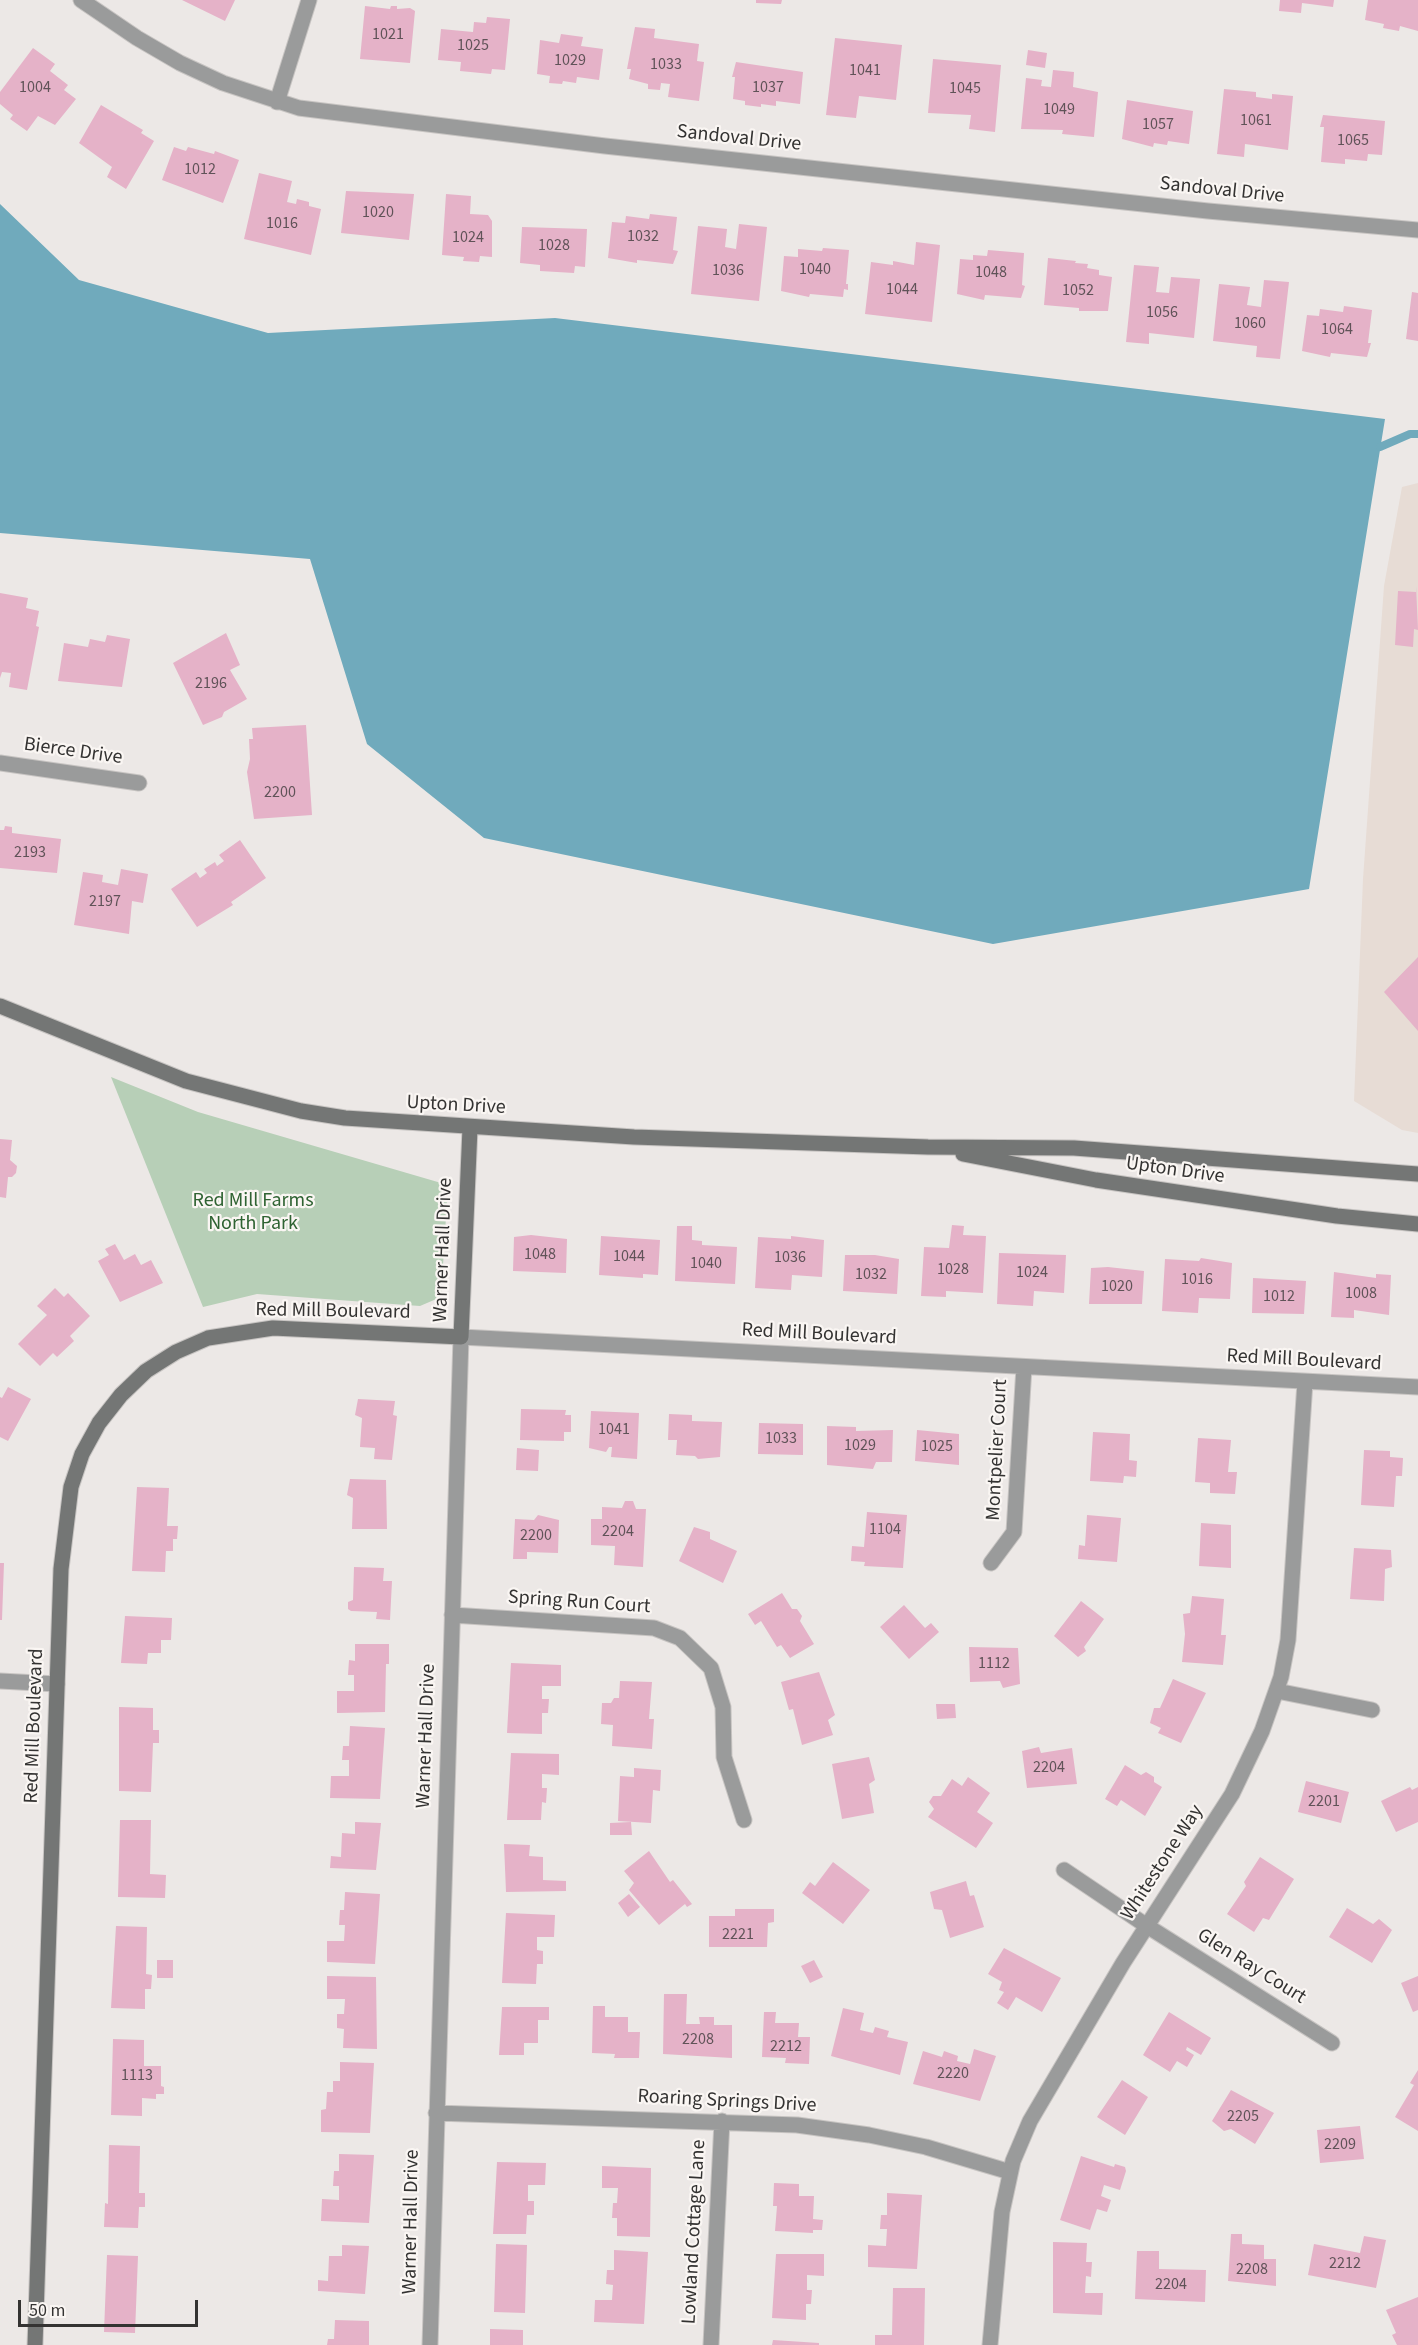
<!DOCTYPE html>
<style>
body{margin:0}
#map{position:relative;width:1418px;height:2345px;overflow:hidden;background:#ece8e6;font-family:"Source Sans 3",sans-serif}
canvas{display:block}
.scale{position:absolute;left:18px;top:2300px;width:180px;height:27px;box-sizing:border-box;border:3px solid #343332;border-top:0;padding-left:8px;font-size:18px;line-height:21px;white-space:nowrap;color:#343332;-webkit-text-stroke:4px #faf6f3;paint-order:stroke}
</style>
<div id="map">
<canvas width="1418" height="2345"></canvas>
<div class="scale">50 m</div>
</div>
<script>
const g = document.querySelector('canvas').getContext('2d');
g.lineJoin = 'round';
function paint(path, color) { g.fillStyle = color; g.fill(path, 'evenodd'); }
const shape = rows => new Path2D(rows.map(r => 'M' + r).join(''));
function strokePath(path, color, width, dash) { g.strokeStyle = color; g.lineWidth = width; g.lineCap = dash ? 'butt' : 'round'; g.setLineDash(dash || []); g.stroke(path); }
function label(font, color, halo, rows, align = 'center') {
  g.font = font + ' "Source Sans 3",sans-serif'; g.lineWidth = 4.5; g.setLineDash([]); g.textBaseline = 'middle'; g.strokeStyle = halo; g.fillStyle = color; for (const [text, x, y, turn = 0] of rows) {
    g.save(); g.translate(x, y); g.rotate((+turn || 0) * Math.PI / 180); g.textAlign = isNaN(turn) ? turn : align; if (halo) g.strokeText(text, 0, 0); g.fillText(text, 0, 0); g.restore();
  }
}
paint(shape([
 [1418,483,1418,1133,1402,1130,1354,1101,1363,879,1384,586,1402,487]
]), '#e7dcd5');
paint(shape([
 [111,1077,198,1112,448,1185,441,1297,420,1306,257,1294,203,1307]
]), '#b7cfb7');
paint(shape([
 [0,204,79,280,268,333,555,318,1385,419,1309,889,993,944,484,838,367,744,310,559,0,533]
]), '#70aabc');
strokePath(shape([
 [1380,447,1410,434,1418,434]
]), '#70aabc', 8);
paint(shape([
 [182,0,235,0,225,21],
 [756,0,782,0,781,4,756,3],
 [1280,0,1334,0,1333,7,1302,3,1301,13,1279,11],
 [1368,0,1418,0,1418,31,1400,26,1399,31,1383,28,1384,24,1365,20],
 [365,6,390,9,391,6,397,6,397,9,410,8,415,11,410,63,360,59],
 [487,17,510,19,505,70,492,69,491,74,460,71,461,62,438,60,441,29,473,32,474,22,486,23],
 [635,27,655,29,654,38,699,44,697,61,704,62,699,101,668,97,670,84,661,83,660,90,648,89,648,84,629,79,631,69,627,69],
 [561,34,583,37,581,46,603,49,599,80,577,77,576,83,563,81,562,84,549,83,550,76,537,74,540,40,559,43],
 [835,38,902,45,896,100,859,96,856,118,826,115],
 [33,48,55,64,50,71,68,85,64,90,76,99,55,125,38,116,27,131,10,119,13,115,0,104,0,92],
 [1028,50,1047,53,1045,68,1026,65],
 [933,59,1001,65,995,132,969,129,971,115,928,113],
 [736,62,803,72,800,104,776,101,776,106,761,104,761,107,745,105,745,101,733,99,735,77,732,77],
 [1053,70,1074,72,1073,87,1098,92,1094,137,1062,134,1063,130,1021,129,1026,78,1042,80,1041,86,1051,87],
 [1224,89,1256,92,1256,97,1272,99,1272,94,1293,96,1288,150,1245,144,1244,157,1217,154],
 [1127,100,1193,111,1189,144,1168,141,1167,145,1154,143,1153,147,1122,139],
 [101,105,143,130,141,133,154,141,126,189,107,177,112,167,79,143],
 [1323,115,1385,121,1382,155,1368,154,1367,161,1345,159,1345,164,1321,162,1324,127,1320,127],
 [174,147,186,151,188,147,214,154,215,151,239,160,223,203,162,180],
 [259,173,292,181,287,202,296,204,297,199,309,202,309,206,321,209,311,255,244,239],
 [346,191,414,194,409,240,341,233],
 [446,194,471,196,470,214,488,215,492,221,492,257,480,256,479,262,463,261,464,257,442,255],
 [650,214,677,217,673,250,678,251,673,264,637,260,637,263,608,258,612,222,625,223,626,216,649,219],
 [739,224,767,227,759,301,691,294,698,226,727,229,725,247,736,249],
 [522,227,587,229,585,267,575,266,574,273,540,271,540,265,520,263],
 [916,242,940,245,932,322,865,314,871,262,893,265,893,261,914,265],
 [823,248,849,250,846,284,848,284,848,290,844,289,843,297,810,294,809,297,781,291,784,256,798,257,798,249,822,251],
 [988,250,1024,253,1022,285,1025,286,1021,298,985,295,984,300,957,294,960,259,973,260,973,255,987,256],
 [1048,258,1076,261,1075,263,1088,264,1087,268,1099,270,1099,275,1112,277,1108,311,1079,311,1079,308,1044,305],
 [1134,265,1159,267,1156,292,1169,293,1171,277,1200,279,1194,338,1149,333,1149,344,1126,342],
 [1264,280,1289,282,1280,359,1256,357,1257,346,1213,341,1219,284,1250,287,1247,305,1261,307],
 [1412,292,1418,293,1418,341,1406,339],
 [1344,306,1372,310,1368,343,1371,343,1367,357,1331,353,1330,357,1302,351,1307,315,1319,316,1320,309,1343,312],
 [1416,586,1418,630,1414,629,1413,647,1395,645,1398,591,1416,592],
 [0,593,28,598,26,608,39,611,36,626,39,627,27,690,9,687,11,673,2,672,0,678],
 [226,633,240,665,230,670,247,699,224,712,222,717,203,725,173,663],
 [107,635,130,639,122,687,58,681,64,643,88,647,90,639,105,642],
 [306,725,312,815,254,819,247,772,250,759,249,739,253,739,252,728],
 [5,826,12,827,12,833,61,839,57,873,0,868,0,830,4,830],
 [240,840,266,878,231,902,233,905,197,927,171,889,196,872,200,878,207,873,204,869,215,862,217,866,224,861,219,855],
 [121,869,148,874,143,903,132,901,129,934,74,925,83,872,103,875,102,882,118,885],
 [1418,957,1418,1031,1384,992],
 [0,1139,12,1140,10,1160,17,1166,16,1173,12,1177,8,1177,6,1198,0,1197],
 [952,1225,964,1226,963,1235,986,1236,983,1293,946,1291,946,1297,921,1296,924,1247,949,1248],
 [677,1226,692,1226,692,1240,702,1241,702,1245,737,1247,735,1284,675,1281],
 [531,1235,567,1239,566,1273,513,1271,514,1237],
 [601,1236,660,1240,658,1275,643,1274,643,1278,599,1275],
 [791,1236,824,1240,822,1277,792,1275,791,1290,755,1288,758,1237,791,1239],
 [115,1244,124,1260,135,1254,141,1265,151,1260,163,1283,120,1302,98,1261,109,1255,105,1249],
 [999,1253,1066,1255,1064,1293,1034,1291,1033,1306,997,1304],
 [845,1255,875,1255,899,1259,897,1294,843,1291],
 [1201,1258,1232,1263,1230,1299,1199,1298,1198,1313,1162,1311,1165,1259,1199,1261],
 [1108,1267,1144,1271,1142,1304,1089,1304,1091,1268],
 [1334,1272,1376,1278,1376,1274,1391,1275,1389,1315,1354,1310,1354,1318,1331,1317],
 [1253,1278,1306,1281,1304,1314,1252,1313],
 [55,1288,64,1297,68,1293,90,1316,70,1336,74,1341,57,1357,53,1353,40,1366,18,1344,47,1315,37,1306],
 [8,1387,31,1399,8,1441,0,1437,0,1397,2,1398],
 [358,1399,395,1401,393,1415,397,1416,392,1460,374,1459,375,1448,360,1447,362,1418,355,1415],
 [521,1409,566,1410,565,1415,571,1415,571,1432,564,1432,564,1441,520,1440],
 [591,1411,639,1413,637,1459,611,1457,612,1447,609,1447,606,1452,589,1448],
 [669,1414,692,1415,692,1421,722,1422,720,1457,698,1459,695,1456,676,1455,677,1440,668,1440],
 [759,1423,803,1424,803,1455,758,1454],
 [827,1426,856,1427,856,1431,893,1430,892,1462,876,1462,873,1469,827,1465],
 [917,1430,959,1434,959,1465,915,1461],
 [1093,1432,1130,1434,1129,1460,1137,1461,1136,1477,1124,1476,1123,1483,1090,1481],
 [1198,1438,1231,1440,1228,1472,1237,1472,1235,1494,1210,1493,1210,1483,1195,1482],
 [517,1448,539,1450,538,1471,516,1470],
 [1364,1450,1390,1451,1390,1457,1403,1458,1402,1476,1396,1476,1394,1507,1361,1505],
 [350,1479,386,1480,387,1529,352,1529,353,1498,347,1495],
 [137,1487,169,1488,167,1526,178,1526,177,1539,173,1539,173,1551,166,1551,165,1572,132,1571],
 [625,1501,633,1501,636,1509,646,1509,643,1567,614,1565,615,1546,591,1545,591,1519,602,1519,602,1507,622,1508],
 [867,1512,907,1515,903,1568,864,1566,865,1562,851,1561,852,1546,864,1547],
 [538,1515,559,1520,558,1553,527,1552,527,1559,513,1559,515,1519,534,1520],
 [1087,1515,1121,1518,1117,1562,1078,1559,1079,1545,1085,1546],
 [1201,1523,1231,1525,1231,1568,1199,1566],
 [694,1527,710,1532,710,1539,737,1551,723,1583,679,1561],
 [1354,1548,1391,1550,1392,1567,1385,1569,1384,1601,1350,1599],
 [0,1563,4,1563,2,1620,0,1620],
 [354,1567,384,1568,383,1581,392,1581,390,1620,376,1619,377,1612,351,1611,348,1609,348,1602,353,1600],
 [782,1593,792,1609,797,1609,802,1616,800,1621,814,1644,790,1658,781,1645,777,1647,761,1621,755,1625,748,1614],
 [1192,1596,1224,1599,1221,1635,1226,1635,1223,1665,1182,1662,1185,1634,1183,1614,1190,1613],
 [1081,1601,1104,1619,1084,1647,1086,1651,1078,1657,1054,1636],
 [904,1605,925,1628,931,1623,939,1632,909,1659,880,1627],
 [125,1616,172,1618,171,1640,161,1640,161,1653,148,1653,147,1664,121,1663],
 [355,1644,389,1644,389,1664,386,1664,385,1712,337,1713,337,1691,354,1691,354,1675,348,1675,349,1660,355,1661],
 [969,1647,1018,1648,1020,1684,1003,1688,1000,1681,970,1682],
 [511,1663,561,1665,561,1686,542,1686,542,1699,549,1699,548,1713,542,1713,542,1734,507,1733],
 [819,1672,835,1715,828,1720,833,1735,802,1745,793,1709,789,1710,781,1682],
 [1173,1679,1206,1693,1181,1743,1158,1733,1161,1728,1150,1723,1154,1708,1160,1708],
 [620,1681,652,1682,649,1719,654,1719,652,1749,612,1746,613,1725,601,1724,602,1703,611,1703,614,1698,619,1698],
 [936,1704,955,1704,956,1718,937,1719],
 [119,1707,153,1708,153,1730,159,1730,159,1743,153,1743,151,1792,119,1791],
 [350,1726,385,1728,380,1799,330,1798,331,1776,349,1776,349,1760,342,1760,343,1746,349,1746],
 [1039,1747,1041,1753,1072,1748,1077,1784,1027,1788,1022,1751],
 [511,1753,559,1754,559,1775,542,1774,542,1788,547,1788,546,1803,542,1802,541,1820,507,1820],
 [869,1757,875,1780,869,1784,874,1813,842,1819,832,1764],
 [1125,1765,1141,1775,1146,1772,1154,1777,1154,1782,1162,1787,1145,1816,1121,1800,1117,1806,1105,1799],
 [634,1768,661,1770,660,1791,653,1790,651,1823,618,1821,620,1776,634,1777],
 [968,1777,990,1793,977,1812,993,1823,976,1848,928,1817,934,1809,929,1802,933,1796,941,1796,952,1779,962,1786],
 [1306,1781,1349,1792,1341,1823,1298,1812],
 [1410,1787,1412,1790,1418,1787,1418,1822,1396,1832,1381,1801],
 [120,1820,151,1820,150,1874,166,1875,165,1898,118,1897],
 [355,1822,381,1823,376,1870,330,1868,331,1856,341,1857,342,1833,355,1834],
 [631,1822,632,1835,610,1835,610,1823],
 [504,1844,530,1845,529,1856,543,1857,543,1880,566,1881,566,1891,506,1892],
 [649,1851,670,1882,673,1880,692,1904,687,1907,685,1904,659,1925,629,1890,634,1883,624,1871],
 [1260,1857,1294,1879,1269,1920,1263,1918,1254,1932,1227,1914,1246,1886,1244,1882],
 [833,1862,870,1890,843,1924,802,1893,810,1882,815,1886],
 [966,1881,970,1896,974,1895,984,1927,950,1938,942,1910,934,1909,930,1892],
 [345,1892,380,1894,375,1964,327,1962,327,1941,344,1941,345,1925,339,1925,340,1910,344,1910],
 [629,1894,640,1907,628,1917,618,1903],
 [1347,1908,1373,1924,1379,1919,1392,1930,1372,1963,1329,1937],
 [735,1909,774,1909,774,1922,768,1923,767,1947,709,1947,709,1916,735,1916],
 [506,1913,555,1915,554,1937,537,1937,537,1950,543,1951,543,1964,537,1964,536,1984,502,1983],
 [116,1926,147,1927,146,1974,152,1975,151,1989,145,1989,145,2009,111,2008],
 [1004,1948,1061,1978,1042,2012,1016,1997,1008,2010,997,2003,1004,1992,999,1990,1002,1982,988,1974],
 [157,1960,173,1960,173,1978,157,1978],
 [814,1960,823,1977,810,1983,801,1966],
 [327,1976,376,1977,377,2049,343,2048,344,2029,337,2028,337,2014,344,2014,345,1999,327,1999],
 [1418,1976,1418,2010,1413,2012,1401,1983],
 [664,1994,687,1994,686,2024,700,2024,699,2017,714,2017,714,2025,732,2025,732,2058,663,2054],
 [593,2006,605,2006,605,2017,628,2017,628,2032,640,2032,639,2058,614,2058,615,2054,592,2053],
 [502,2007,549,2007,549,2020,538,2020,538,2043,524,2043,524,2055,499,2055],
 [843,2008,864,2013,860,2030,873,2033,875,2027,889,2031,887,2037,908,2042,900,2075,831,2056],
 [764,2012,776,2012,775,2023,799,2023,798,2037,810,2037,809,2064,785,2063,786,2058,762,2057],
 [1169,2012,1211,2038,1201,2055,1187,2047,1186,2050,1194,2055,1187,2067,1177,2061,1170,2072,1143,2055],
 [113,2039,144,2040,144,2066,161,2066,161,2086,164,2087,164,2094,156,2094,156,2099,142,2098,142,2116,111,2115],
 [974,2049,996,2056,980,2101,913,2084,923,2051,942,2057,944,2051,958,2056,957,2061,970,2064],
 [340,2062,374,2063,370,2133,321,2132,321,2110,326,2109,327,2092,333,2092,333,2081,340,2081],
 [1418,2070,1418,2131,1395,2117,1414,2085,1410,2083],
 [1122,2080,1148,2097,1125,2135,1097,2117],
 [1231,2090,1274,2113,1255,2144,1231,2129,1224,2131,1212,2121],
 [1360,2126,1364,2159,1320,2163,1317,2130],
 [109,2145,140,2146,139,2193,145,2193,145,2207,139,2207,138,2228,104,2227,105,2203,108,2204],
 [339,2154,374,2155,369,2223,321,2221,322,2199,339,2200,339,2186,333,2186,334,2171,339,2171],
 [1081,2156,1114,2167,1115,2164,1125,2167,1126,2171,1120,2190,1104,2185,1101,2196,1111,2200,1107,2212,1097,2209,1090,2230,1060,2220],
 [497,2162,546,2163,545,2185,528,2185,528,2201,534,2201,534,2215,527,2215,526,2234,493,2234],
 [602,2166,651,2168,650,2237,617,2236,617,2218,612,2218,613,2203,617,2203,618,2188,602,2188],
 [774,2183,799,2184,799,2196,814,2196,813,2219,823,2220,822,2230,813,2230,813,2233,775,2231,777,2206,773,2206],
 [887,2193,922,2195,917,2269,868,2267,868,2245,886,2246,887,2229,880,2229,881,2215,887,2215],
 [1231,2234,1242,2234,1242,2244,1264,2245,1264,2259,1276,2259,1276,2286,1228,2281],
 [1364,2236,1386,2240,1376,2288,1308,2275,1314,2244,1360,2253],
 [1053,2242,1087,2243,1086,2262,1092,2262,1091,2277,1086,2276,1085,2293,1103,2293,1102,2315,1053,2313],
 [496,2244,527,2245,525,2313,494,2312],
 [342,2245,369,2246,365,2294,318,2291,318,2280,328,2281,329,2256,342,2256],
 [614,2250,648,2252,644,2324,594,2322,595,2300,612,2300,613,2285,606,2284,607,2270,614,2270],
 [1137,2251,1159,2251,1159,2269,1206,2270,1205,2302,1135,2299],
 [776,2254,824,2254,824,2276,807,2275,807,2290,812,2290,811,2304,806,2304,806,2320,772,2318],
 [107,2255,138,2256,135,2333,104,2332],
 [893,2288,925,2288,924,2345,875,2345,875,2335,892,2335],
 [1418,2297,1418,2345,1397,2345,1392,2335,1396,2333,1386,2310],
 [335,2320,369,2321,369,2345,327,2345,328,2339,334,2339],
 [490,2329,523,2330,523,2345,490,2345],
 [773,2340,819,2343,819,2345,772,2345]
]), '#e5b2c8');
const street = shape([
 [81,0,137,38,180,63,223,83,299,108,605,146,1208,211,1418,230],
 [277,102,309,0],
 [0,763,139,783],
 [991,1563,1014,1532,1024,1367],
 [452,1615,654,1628,680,1638,711,1668,723,1707,724,1757,744,1820],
 [0,1681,57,1684],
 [1277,1691,1372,1710],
 [1064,1870,1147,1926,1332,2043],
 [436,2113,797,2125,869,2135,926,2147,1010,2172],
 [430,2345,461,1337,1418,1387],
 [711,2345,722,2121],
 [990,2345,1002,2212,1013,2161,1030,2121,1123,1963,1232,1794,1262,1731,1281,1677,1288,1640,1305,1382]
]);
const secondary = shape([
 [0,1006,186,1081,301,1111,345,1118,634,1137,928,1147,1074,1148,1418,1174],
 [963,1154,1096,1180,1337,1216,1418,1224],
 [35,2345,61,1569,71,1487,82,1454,99,1423,121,1395,146,1371,176,1352,208,1338,273,1328,461,1337,470,1128]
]);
strokePath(street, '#c7c4c2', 17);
strokePath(secondary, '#c7c4c2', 17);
strokePath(street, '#9a9b9b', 15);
strokePath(secondary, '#747675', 15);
label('16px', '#605358', null, [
 ["1021",388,35],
 ["1025",473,46],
 ["1029",570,61],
 ["1033",666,65],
 ["1041",865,71],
 ["1004",35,88],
 ["1037",768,88],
 ["1045",965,89],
 ["1049",1059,110],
 ["1061",1256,121],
 ["1057",1158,125],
 ["1065",1353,141],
 ["1012",200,170],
 ["1020",378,213],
 ["1016",282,224],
 ["1032",643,237],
 ["1024",468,238],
 ["1028",554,246],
 ["1040",815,270],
 ["1036",728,271],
 ["1048",991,273],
 ["1044",902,290],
 ["1052",1078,291],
 ["1056",1162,313],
 ["1060",1250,324],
 ["1064",1337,330],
 ["2196",211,684],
 ["2200",280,793],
 ["2193",30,853],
 ["2197",105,902],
 ["1048",540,1255],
 ["1044",629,1257],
 ["1036",790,1258],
 ["1040",706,1264],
 ["1028",953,1270],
 ["1024",1032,1273],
 ["1032",871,1275],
 ["1016",1197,1280],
 ["1020",1117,1287],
 ["1008",1361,1294],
 ["1012",1279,1297],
 ["1041",614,1430],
 ["1033",781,1439],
 ["1029",860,1446],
 ["1025",937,1447],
 ["1104",885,1530],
 ["2204",618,1532],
 ["2200",536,1536],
 ["1112",994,1664],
 ["2204",1049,1768],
 ["2201",1324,1802],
 ["2221",738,1935],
 ["2208",698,2040],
 ["2212",786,2047],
 ["2220",953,2074],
 ["1113",137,2076],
 ["2205",1243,2117],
 ["2209",1340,2145],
 ["2212",1345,2264],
 ["2208",1252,2270],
 ["2204",1171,2285]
]);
label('20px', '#343332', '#faf6f3', [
 ["Sandoval Drive",739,139,6],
 ["Sandoval Drive",1222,191,6],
 ["Bierce Drive",73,752,8],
 ["Upton Drive",456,1106,3],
 ["Upton Drive",1175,1171,8],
 ["Warner Hall Drive",444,1250,-88],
 ["Red Mill Boulevard",333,1312,1],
 ["Red Mill Boulevard",819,1335,3],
 ["Red Mill Boulevard",1304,1361,3],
 ["Montpelier Court",998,1450,-87],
 ["Spring Run Court",579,1603,4],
 ["Red Mill Boulevard",35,1726,-88],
 ["Warner Hall Drive",427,1736,-88],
 ["Whitestone Way",1163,1863,-57],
 ["Glen Ray Court",1251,1967,32],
 ["Roaring Springs Drive",727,2102,3],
 ["Warner Hall Drive",412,2222,-89],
 ["Lowland Cottage Lane",695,2232,-87]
]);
label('20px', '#2f6332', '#faf6f3', [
 ["Red Mill Farms",253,1202],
 ["North Park",253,1225]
]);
</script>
